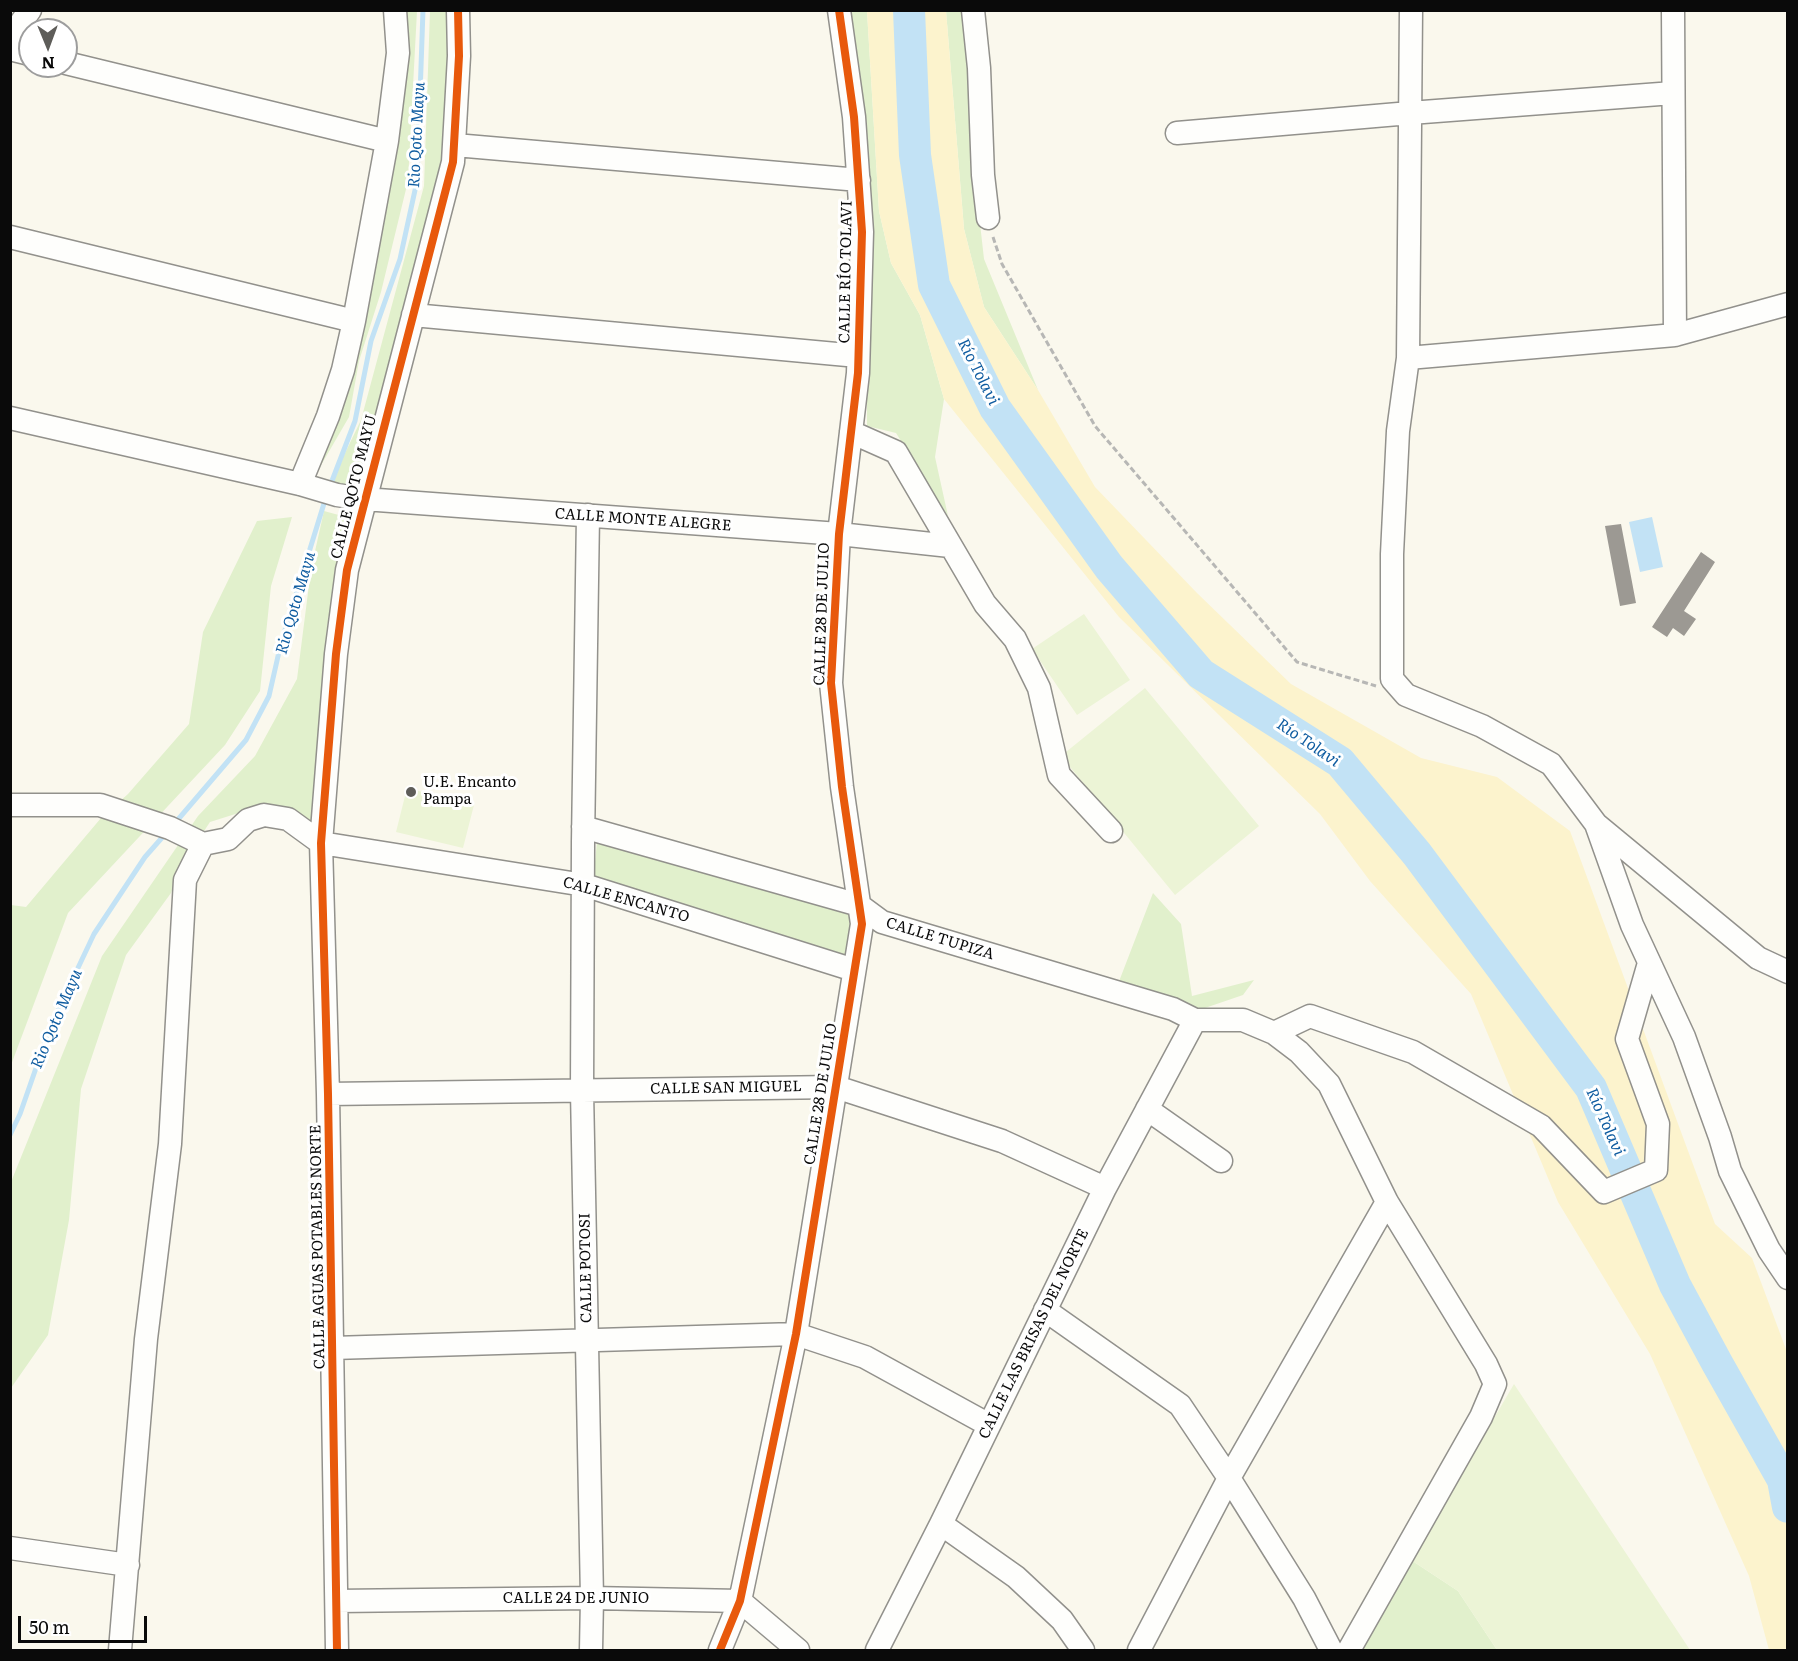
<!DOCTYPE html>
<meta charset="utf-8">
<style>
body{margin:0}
#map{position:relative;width:1798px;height:1661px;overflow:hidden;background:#faf8ed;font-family:Literata,serif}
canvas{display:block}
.frame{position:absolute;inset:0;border:12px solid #0a0a0a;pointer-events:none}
.north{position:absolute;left:18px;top:18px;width:60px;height:60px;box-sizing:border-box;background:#fff;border:2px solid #9d9d9d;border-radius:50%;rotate:179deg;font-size:16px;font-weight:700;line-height:24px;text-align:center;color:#0a0a0a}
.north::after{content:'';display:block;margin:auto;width:21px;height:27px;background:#5e5d59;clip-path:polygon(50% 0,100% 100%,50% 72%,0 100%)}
.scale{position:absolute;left:18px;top:1616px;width:129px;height:27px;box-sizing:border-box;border:3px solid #0a0a0a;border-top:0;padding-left:8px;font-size:18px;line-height:21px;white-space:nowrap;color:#0a0a0a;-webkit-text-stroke:4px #fff;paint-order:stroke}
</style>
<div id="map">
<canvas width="1798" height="1661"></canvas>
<div class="frame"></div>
<div class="north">N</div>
<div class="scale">50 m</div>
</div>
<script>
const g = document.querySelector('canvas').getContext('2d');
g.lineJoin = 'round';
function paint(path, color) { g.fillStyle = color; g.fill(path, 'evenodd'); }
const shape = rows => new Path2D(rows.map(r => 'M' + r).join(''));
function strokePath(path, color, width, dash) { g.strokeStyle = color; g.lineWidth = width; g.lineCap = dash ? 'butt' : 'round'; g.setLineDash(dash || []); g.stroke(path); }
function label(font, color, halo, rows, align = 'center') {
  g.font = font + ' Literata,serif'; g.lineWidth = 6; g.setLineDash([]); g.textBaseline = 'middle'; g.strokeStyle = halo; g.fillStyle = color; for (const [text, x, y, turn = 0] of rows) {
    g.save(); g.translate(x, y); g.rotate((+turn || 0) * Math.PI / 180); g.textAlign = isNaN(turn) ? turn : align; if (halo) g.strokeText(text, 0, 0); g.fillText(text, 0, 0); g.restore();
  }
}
paint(shape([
 [403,11,417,11,408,181,381,292,359,361,349,417,313,479],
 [430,11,447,11,449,83,445,147,360,490,330,484,361,420,424,186],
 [848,11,867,11,879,211,891,263,920,315,944,399,935,457,948,516,896,433,867,426,867,374],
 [946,11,965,11,975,179,984,259,1038,390,984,307,964,229],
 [324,511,346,517,327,627,312,821,267,804,210,822,181,866,171,893,126,955,81,1089,69,1220,48,1335,11,1388,11,1182,102,956,198,816,255,756,297,679,311,569],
 [292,517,271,586,260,691,225,745,68,913,11,1065,11,905,26,907,101,818,128,794,189,724,203,632,257,521],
 [597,842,847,911,853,924,847,956,593,882],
 [1153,893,1181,924,1192,996,1254,980,1243,995,1202,1009,1191,1008,1118,984],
 [1411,1560,1458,1591,1497,1650,1360,1650]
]), '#e1f0cc');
paint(shape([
 [867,11,946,11,964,229,984,307,1038,390,1095,487,1197,593,1291,684,1421,758,1497,777,1570,831,1715,1224,1752,1258,1787,1352,1787,1650,1769,1650,1749,1576,1650,1354,1558,1202,1471,994,1370,881,1320,814,1119,617,944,399,920,315,891,263,879,211]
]), '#fcf3cd');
paint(shape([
 [1084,614,1130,680,1077,715,1032,649],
 [1145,688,1259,826,1175,895,1061,756],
 [407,788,474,805,463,848,396,832],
 [1514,1384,1690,1650,1497,1650,1458,1591,1411,1560]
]), '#ecf4d6');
paint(shape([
 [1652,517,1663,567,1640,572,1629,522]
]), '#c2e2f5');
strokePath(shape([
 [330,486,355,421,371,341,400,259,417,181,423,10],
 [175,823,246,740,269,696,281,643,326,497],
 [10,1135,20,1114,51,1025,94,934,145,857,167,832]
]), '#c2e2f5', 5);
strokePath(shape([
 [909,10,915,155,934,285,995,408,1109,567,1201,674,1340,762,1417,854,1591,1088,1675,1285,1717,1363,1783,1480,1788,1507]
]), '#c2e2f5', 32);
paint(shape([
 [1621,524,1636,603,1620,606,1605,526],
 [1701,552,1715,562,1684,611,1696,619,1684,636,1673,628,1667,637,1652,627]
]), '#9c9993');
const minor = shape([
 [973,10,979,68,983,175,988,218],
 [1411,10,1408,358,1398,431,1392,554,1392,679,1406,695,1482,726,1551,764,1596,824,1632,925,1684,1037,1720,1137,1730,1171,1769,1250,1788,1278],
 [1673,10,1675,335],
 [10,38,30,10],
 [10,49,30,54],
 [66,63,387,141],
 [1177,133,1410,113,1673,93],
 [455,145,859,180],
 [10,237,354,321],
 [413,315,858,356],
 [1408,358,1675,335,1788,304],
 [10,418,300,484,337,495,364,499,839,534,950,546],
 [851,432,896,452,985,604,1015,639,1039,688,1059,775,1111,831],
 [300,484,328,416,343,370,354,321,387,141,398,53,395,10],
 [588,515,583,842,582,1091,592,1598,591,1650],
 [10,805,100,805,170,828,203,844,228,839,248,820,264,815,288,819,321,843,584,885,854,970],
 [1597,825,1758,958,1788,972],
 [583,827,859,905,882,922,1173,1009,1195,1020,1243,1020,1274,1033,1299,1052,1329,1084,1387,1202,1486,1364,1495,1384,1481,1417,1349,1650],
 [1274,1033,1310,1016,1413,1052,1541,1126,1604,1192,1656,1170,1658,1124,1627,1039,1649,963],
 [328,1094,836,1087,1002,1141,1105,1188],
 [1147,1109,1221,1161],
 [1045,1310,1180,1405,1229,1478,1304,1598,1331,1650],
 [333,1348,796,1334,865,1357,989,1425],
 [941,1524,1016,1577,1062,1620,1083,1650],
 [10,1548,128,1565],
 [337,1601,592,1598,740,1601,798,1650],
 [120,1650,146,1339,170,1144,185,880,203,844],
 [337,1650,328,1094,321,843,336,654,347,570,453,162,459,56,458,10],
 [720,1650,740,1601,796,1334,862,924,842,787,831,683,839,534,858,373,862,232,854,117,839,10],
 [877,1650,941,1524,1105,1188,1195,1020],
 [1139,1650,1229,1478,1387,1202]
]);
strokePath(minor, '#92918c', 25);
strokePath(shape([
 [993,237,1002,264,1095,426,1297,662,1376,686]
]), '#b7b7b5', 3, [6, 3]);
strokePath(minor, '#fefefc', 22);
strokePath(shape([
 [337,1650,328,1094,321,843,336,654,347,570,453,162,459,56,458,10],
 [720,1650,740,1601,796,1334,862,924,842,787,831,683,839,534,858,373,862,232,854,117,839,10]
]), '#e8590c', 8);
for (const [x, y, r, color] of [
 [411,792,6,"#5e5d59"]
]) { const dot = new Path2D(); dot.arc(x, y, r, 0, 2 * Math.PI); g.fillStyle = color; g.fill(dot); strokePath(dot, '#fff', 2); }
label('15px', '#0a0a0a', '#fff', [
 ["CALLE RÍO TOLAVI",846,272,-89],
 ["CALLE QOTO MAYU",354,487,-76],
 ["CALLE MONTE ALEGRE",643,520,4],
 ["CALLE 28 DE JULIO",822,614,-88],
 ["CALLE ENCANTO",626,900,16],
 ["CALLE TUPIZA",940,939,17],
 ["CALLE SAN MIGUEL",726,1088,-1],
 ["CALLE 28 DE JULIO",821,1094,-81],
 ["CALLE AGUAS POTABLES NORTE",318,1247,-91],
 ["CALLE POTOSI",586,1268,-91],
 ["CALLE LAS BRISAS DEL NORTE",1034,1334,-64],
 ["CALLE 24 DE JUNIO",576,1599]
]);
label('15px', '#0a0a0a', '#fff', [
 ["U.E. Encanto",423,783],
 ["Pampa",423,800]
], 'left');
label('italic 16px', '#0f5ca0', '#fff', [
 ["Rio Qoto Mayu",417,135,-87],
 ["Río Tolavi",978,372,63],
 ["Rio Qoto Mayu",296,603,-74],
 ["Río Tolavi",1308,743,34],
 ["Rio Qoto Mayu",57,1019,-67],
 ["Río Tolavi",1605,1122,66]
]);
</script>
